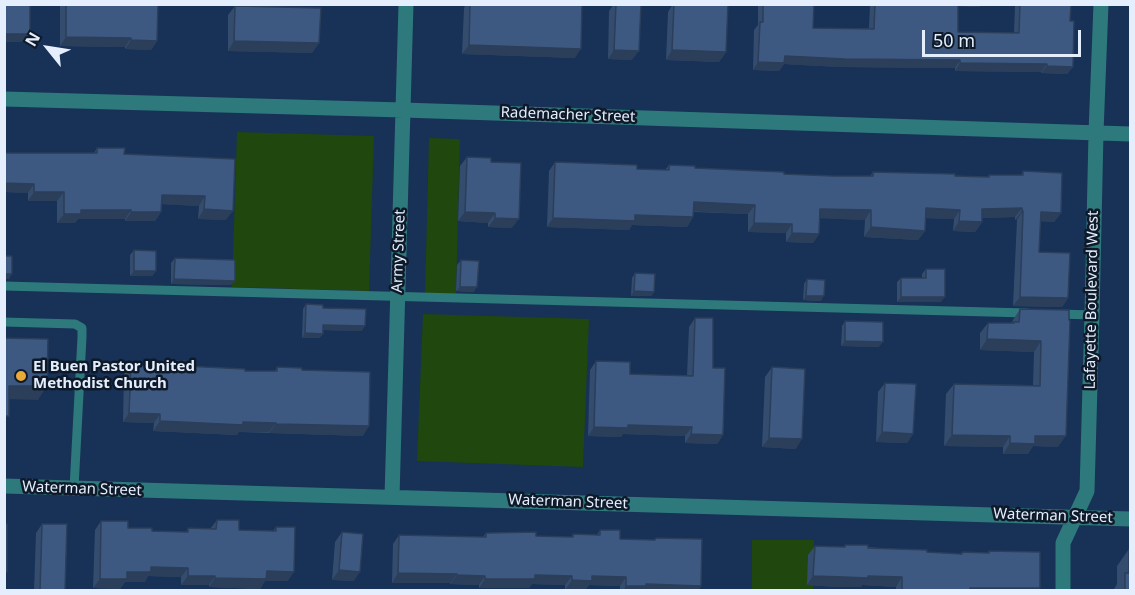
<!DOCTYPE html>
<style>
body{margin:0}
#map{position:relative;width:1135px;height:595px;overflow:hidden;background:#173157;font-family:"Noto Sans",sans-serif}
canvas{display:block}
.frame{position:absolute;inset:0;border:6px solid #e4eefc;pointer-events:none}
.north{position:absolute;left:18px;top:18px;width:60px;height:60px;-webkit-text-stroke:4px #0e1a2a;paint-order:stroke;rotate:300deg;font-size:16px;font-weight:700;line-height:24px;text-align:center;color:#e4eefc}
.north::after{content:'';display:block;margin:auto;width:21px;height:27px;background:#e4eefc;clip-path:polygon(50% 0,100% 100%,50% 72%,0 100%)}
.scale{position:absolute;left:922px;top:30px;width:159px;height:27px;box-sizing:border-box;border:3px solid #e4eefc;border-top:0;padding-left:8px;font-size:18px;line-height:21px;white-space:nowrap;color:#e4eefc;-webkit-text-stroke:4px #0e1a2a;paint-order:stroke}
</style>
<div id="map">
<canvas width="1135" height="595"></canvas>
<div class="frame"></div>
<div class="north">N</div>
<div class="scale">50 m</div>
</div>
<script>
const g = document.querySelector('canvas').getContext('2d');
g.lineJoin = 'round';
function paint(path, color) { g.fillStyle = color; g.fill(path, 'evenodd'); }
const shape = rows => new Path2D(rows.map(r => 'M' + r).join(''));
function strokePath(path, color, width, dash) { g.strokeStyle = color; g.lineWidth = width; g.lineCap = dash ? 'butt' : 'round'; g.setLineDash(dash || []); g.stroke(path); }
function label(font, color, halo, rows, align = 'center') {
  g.font = font + ' "Noto Sans",sans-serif'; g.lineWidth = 5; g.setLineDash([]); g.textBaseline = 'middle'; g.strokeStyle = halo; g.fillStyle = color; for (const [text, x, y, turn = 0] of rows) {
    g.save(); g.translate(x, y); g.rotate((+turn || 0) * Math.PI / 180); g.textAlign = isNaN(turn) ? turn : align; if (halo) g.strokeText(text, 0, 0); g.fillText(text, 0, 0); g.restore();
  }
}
paint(shape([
 [237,132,374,136,369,291,232,287],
 [429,138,460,139,456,294,425,293],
 [423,314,589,319,583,467,417,461],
 [752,540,814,540,813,590,752,590]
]), '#20470d');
strokePath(shape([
 [4,286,1027,313],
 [1059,314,1092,315],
 [4,322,75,324,82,328,82,337,74,488]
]), '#2e797b', 9);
strokePath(shape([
 [4,99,403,110,1130,134],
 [4,486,1130,519],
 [392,497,406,4],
 [1063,590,1063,543,1087,491,1092,315,1096,133,1101,4]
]), '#2e797b', 15);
paint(shape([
 [60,4,158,4,157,41,151,50,125,49,125,47,60,46],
 [466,4,582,4,575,58,462,54,464,8],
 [614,4,641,4,632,60,608,59,609,11],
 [673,4,728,4,726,52,719,62,666,60,668,12],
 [758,4,814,4,813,28,869,28,870,4,981,4,979,7,958,6,958,32,1014,33,1015,4,1071,4,1070,21,1073,67,1067,74,1041,73,1041,72,955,71,955,68,839,67,784,64,779,71,753,70,754,30,758,25],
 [235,6,319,43,312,53,228,51,228,15],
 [97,148,124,154,235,159,226,220,198,219,199,206,162,204,161,212,155,221,125,221,125,219,78,219,75,223,57,223,57,201,28,201,28,193,4,192,94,153],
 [467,157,491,162,512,228,488,227,488,223,458,221,460,166],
 [555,162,637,169,665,170,669,165,695,168,784,174,833,176,870,176,873,172,987,177,989,175,1021,175,1023,171,1061,213,1054,222,1040,221,1039,252,1068,298,1062,307,1013,306,1017,220,1015,220,1015,217,982,218,982,222,975,232,953,231,954,219,925,218,925,231,918,240,864,237,865,220,820,218,819,234,813,243,786,242,786,233,748,232,748,214,693,212,693,217,687,227,632,225,629,230,547,227,549,171],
 [134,250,156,271,152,276,130,276,130,255],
 [175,258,231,285,171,284,171,263],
 [461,260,474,292,456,291,457,265],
 [926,269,941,302,897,302,897,282,901,278,922,278,922,274],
 [635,273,654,292,651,296,631,296,632,278],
 [807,279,821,301,803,300,804,284],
 [306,304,323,308,362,331,323,330,323,334,319,338,302,338,303,309],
 [1020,309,1069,310,1058,447,1033,446,1028,454,1003,454,1003,447,944,446,946,394,954,384,1033,385,1034,352,980,350,980,333,988,323,1012,323,1013,320],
 [695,318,713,368,723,435,717,444,685,443,685,436,623,434,621,437,588,436,590,370,596,361,630,374,687,376,689,327],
 [845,321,879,347,841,346,842,326],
 [162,361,185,366,245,371,275,371,277,367,302,370,363,436,239,432,237,435,153,431,154,423,123,422,124,374,131,365,158,366],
 [772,367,796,449,762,447,765,377],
 [885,383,913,434,907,443,876,442,878,392],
 [217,520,239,530,273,531,276,527,288,581,265,581,260,589,209,587,209,585,181,585,181,577,148,576,145,582,125,582,120,589,93,588,95,530,101,521,128,528,152,531,186,532,188,528,210,529],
 [42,524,65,591,34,591,36,533],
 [600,530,620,539,654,540,656,538,701,586,698,591,620,591,620,586,589,585,585,590,565,590,565,585,532,584,529,588,479,588,479,585,450,584,450,583,392,583,393,544,399,535,483,537,486,533,536,536,571,537,573,534,597,535],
 [342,532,354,581,332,580,335,542],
 [845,545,927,552,961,554,962,552,987,553,989,551,1038,591,896,591,896,587,862,585,861,587,838,587,807,585,808,555,815,546,843,547],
 [1129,549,1131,591,1113,591,1117,584,1117,566]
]), '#344d6f');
paint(shape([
 [954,4,981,4,979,7,953,6],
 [4,34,30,34,24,42,4,42],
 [66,37,131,38,125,47,60,46],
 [131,40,157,41,151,50,125,49],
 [234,41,319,43,312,53,228,51],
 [469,45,581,49,575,58,462,54],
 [614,50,639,51,632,60,608,59],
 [672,50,726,52,719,62,666,60],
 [785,56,931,59,960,60,955,68,839,67,784,64,779,71,753,70,758,62],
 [960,63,1047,64,1041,72,955,71],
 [1047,66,1073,67,1067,74,1041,73],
 [4,183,34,184,28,193,4,192],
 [34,192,64,192,57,201,28,201],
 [162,195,205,196,199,206,155,204],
 [694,202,755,205,748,214,687,211],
 [926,208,960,210,954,219,919,218],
 [1022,208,1015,217,976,218,982,209],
 [204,209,233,211,226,220,198,219],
 [820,209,871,210,865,220,814,218],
 [81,210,131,210,125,219,78,219,75,223,57,223,64,214],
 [1022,211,1023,211,1017,220,1015,220],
 [131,212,161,212,155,221,125,221],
 [465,212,495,213,488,223,458,221],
 [1041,212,1061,213,1054,222,1034,221],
 [635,215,693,217,687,227,632,225,629,230,547,227,553,218],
 [495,218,519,219,512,228,488,227],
 [959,221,982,222,975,232,953,231],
 [754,223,792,224,786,233,748,232],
 [871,227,925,231,918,240,864,237],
 [792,233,819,234,813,243,786,242],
 [134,271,156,271,152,276,130,276],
 [4,274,12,274,9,279,4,279],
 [174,279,235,281,231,285,171,284],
 [460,287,477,287,474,292,456,291],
 [634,291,654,292,651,296,631,296],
 [806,296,824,296,821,301,803,300],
 [901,297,945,297,941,302,897,302],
 [1020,297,1068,298,1062,307,1013,306],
 [323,325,365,326,362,331,320,330],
 [305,333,323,334,319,338,302,338],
 [987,339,1041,341,1034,352,980,350],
 [845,341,883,342,879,347,841,346],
 [9,386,47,386,38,400,4,399],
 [129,413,160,414,154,423,123,422],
 [160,421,243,422,276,423,269,432,239,432,237,435,153,431],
 [276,424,369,426,363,436,269,433],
 [628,425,692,427,685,436,623,434,621,437,588,436,594,427],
 [882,432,913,434,907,443,876,442],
 [691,434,723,435,717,444,685,443],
 [952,435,1010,436,1003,447,944,446],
 [1035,436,1066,436,1058,447,1033,446,1028,454,1003,454,1010,443],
 [769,438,802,439,796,449,762,447],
 [151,567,188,568,181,577,148,576,145,582,125,582,120,589,93,588,100,579],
 [339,570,360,572,354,581,332,580],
 [267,571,294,572,288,581,265,581,260,589,209,587,215,578],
 [398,573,457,574,450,583,392,583],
 [457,575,485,576,479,585,450,584],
 [535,575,572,576,565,585,532,584,529,588,479,588,485,579],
 [188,576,215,576,209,585,181,585],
 [592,576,626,577,620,586,589,585,585,590,565,590,572,580],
 [813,576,868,576,902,577,896,587,862,585,861,587,838,587,807,585],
 [646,584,701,586,698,591,623,591,626,586],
 [970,588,1040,588,1038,591,968,591]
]), '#2b3e5a');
const building = shape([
 [4,4,30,4,30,34,4,34,4,4],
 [66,4,158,4,157,41,131,40,131,38,66,37,66,4],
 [470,4,582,4,581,49,469,45,470,4],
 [616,4,641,4,639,51,614,50,616,4],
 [674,4,728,4,726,52,672,50,674,4],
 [763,4,814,4,813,28,874,29,875,4,958,4,958,32,1019,33,1020,4,1071,4,1070,21,1074,21,1073,67,1047,66,1047,64,960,63,960,60,845,59,785,56,784,63,758,62,760,22,763,22,763,4],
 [235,6,321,8,319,43,234,41,235,6],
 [97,148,125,148,124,154,235,159,233,211,204,209,205,196,162,195,161,212,131,212,131,210,81,210,81,214,64,214,64,192,34,192,34,184,4,183,4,153,97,153,97,148],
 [467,157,491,158,491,162,521,163,519,219,495,218,495,213,465,212,467,157],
 [555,162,637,165,637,169,669,170,669,165,695,166,695,168,784,172,784,174,833,176,873,176,873,172,955,174,955,176,989,177,989,175,1023,175,1023,171,1062,173,1061,213,1041,212,1039,252,1070,253,1068,298,1020,297,1023,211,1022,211,1022,208,982,209,982,222,959,221,960,210,926,208,925,231,871,227,871,210,820,209,819,234,792,233,792,224,754,223,755,205,694,202,693,217,635,215,635,221,553,218,555,162],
 [134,250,156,251,156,271,134,271,134,250],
 [4,256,12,256,12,274,4,274,4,256],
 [175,258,235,260,235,281,174,279,175,258],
 [461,260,479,261,477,287,460,287,461,260],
 [926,269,945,269,945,297,901,297,901,278,926,278,926,269],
 [635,273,655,274,654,292,634,291,635,273],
 [807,279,825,280,824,296,806,296,807,279],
 [306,304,323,305,323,308,366,309,365,326,323,325,323,334,305,333,306,304],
 [1020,309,1069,310,1069,320,1070,321,1066,436,1035,436,1035,444,1010,443,1010,436,952,435,954,384,1040,386,1041,341,987,339,988,323,1014,323,1014,322,1019,322,1020,309],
 [695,318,713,318,713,368,725,368,723,435,691,434,692,427,628,425,628,428,594,427,596,361,630,362,630,374,693,376,695,318],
 [845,321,883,322,883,342,845,341,845,321],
 [4,338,48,339,47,386,9,386,9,416,4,416,4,338],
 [162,361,185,361,185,366,245,369,245,371,277,371,277,367,302,368,302,370,370,372,369,426,276,424,276,423,243,422,243,425,160,421,160,414,129,413,131,365,162,366,162,361],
 [772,367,805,369,802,439,769,438,772,367],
 [885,383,916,384,913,434,882,432,885,383],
 [217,520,239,520,239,530,276,531,276,527,295,527,294,572,267,571,266,579,215,578,215,576,188,576,188,568,151,567,151,572,127,572,127,579,100,579,101,521,128,521,128,528,152,528,152,531,188,532,188,528,216,529,217,520],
 [4,524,7,524,7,572,4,572,4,524],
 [42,524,67,524,65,591,40,591,42,524],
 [600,530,620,530,620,539,655,540,656,538,702,539,701,586,646,584,646,586,626,586,626,577,592,576,592,581,572,580,572,576,535,575,535,579,485,579,485,576,457,575,457,574,398,573,399,535,486,537,486,533,536,532,536,536,573,537,573,534,600,535,600,530],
 [342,532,363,534,360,572,339,570,342,532],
 [845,545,868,545,868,548,927,550,927,552,962,554,962,552,989,553,989,551,1040,552,1040,588,970,588,970,591,902,591,902,577,868,576,868,578,844,577,813,576,815,546,845,547,845,545],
 [1129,549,1131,549,1131,591,1125,591,1125,573,1129,573,1129,549]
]);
paint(building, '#3d5981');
strokePath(building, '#2b3e5a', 1.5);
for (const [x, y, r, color] of [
 [21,376,6,"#eaaa38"]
]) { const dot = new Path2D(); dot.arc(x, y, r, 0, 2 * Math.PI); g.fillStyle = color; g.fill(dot); strokePath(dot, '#0e1a2a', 2); }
label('15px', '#e4eefc', '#0e1a2a', [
 ["Rademacher Street",568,115,2],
 ["Army Street",399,251,-88],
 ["Lafayette Boulevard West",1092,300,-89],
 ["Waterman Street",82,489,2],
 ["Waterman Street",568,502,2],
 ["Waterman Street",1053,516,2]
]);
label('bold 15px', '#e4eefc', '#0e1a2a', [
 ["El Buen Pastor United",33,367],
 ["Methodist Church",33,384]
], 'left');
</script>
